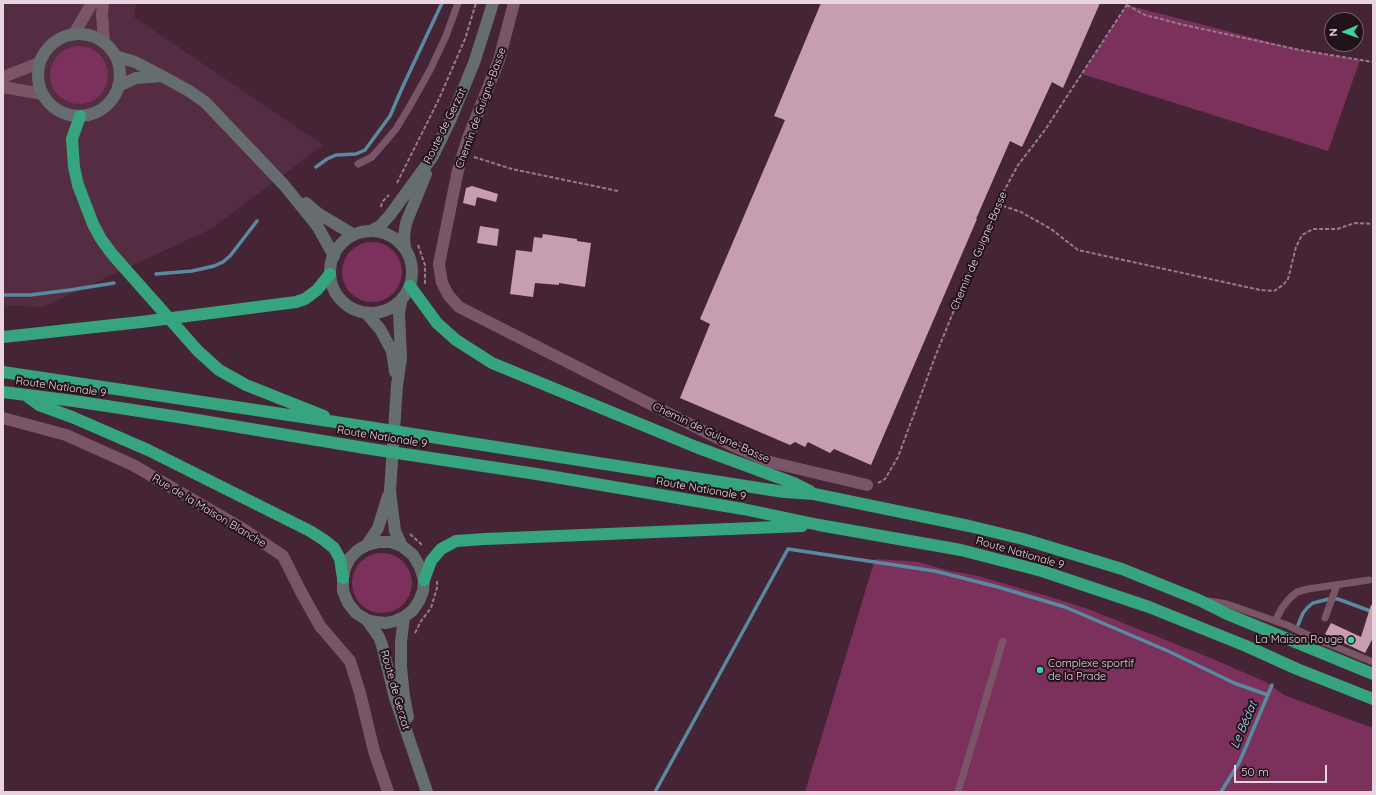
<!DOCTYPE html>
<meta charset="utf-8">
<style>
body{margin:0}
#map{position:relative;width:1376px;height:795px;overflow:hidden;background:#452436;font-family:Quicksand,sans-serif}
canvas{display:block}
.frame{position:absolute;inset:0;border:4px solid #ead4df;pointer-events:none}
.north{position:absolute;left:1324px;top:12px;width:40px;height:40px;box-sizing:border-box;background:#22131b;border:1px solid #726069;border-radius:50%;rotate:268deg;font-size:11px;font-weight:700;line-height:16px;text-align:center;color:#ead4df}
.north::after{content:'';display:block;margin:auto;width:14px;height:18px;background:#3dd4a3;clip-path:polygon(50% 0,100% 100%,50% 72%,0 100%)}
.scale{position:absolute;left:1234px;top:765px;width:93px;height:18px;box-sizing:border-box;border:2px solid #ead4df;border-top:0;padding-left:5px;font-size:12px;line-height:14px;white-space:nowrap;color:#ead4df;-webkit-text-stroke:3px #22131b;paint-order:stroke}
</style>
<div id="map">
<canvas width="1376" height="795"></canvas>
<div class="frame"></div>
<div class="north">N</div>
<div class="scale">50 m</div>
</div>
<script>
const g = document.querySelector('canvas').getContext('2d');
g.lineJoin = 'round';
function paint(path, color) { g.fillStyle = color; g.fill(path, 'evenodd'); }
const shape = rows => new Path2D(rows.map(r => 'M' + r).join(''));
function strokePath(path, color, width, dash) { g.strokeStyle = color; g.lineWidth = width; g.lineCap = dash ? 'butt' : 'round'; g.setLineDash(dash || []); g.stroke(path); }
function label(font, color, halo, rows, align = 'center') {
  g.font = font + ' Quicksand,sans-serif'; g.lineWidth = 4; g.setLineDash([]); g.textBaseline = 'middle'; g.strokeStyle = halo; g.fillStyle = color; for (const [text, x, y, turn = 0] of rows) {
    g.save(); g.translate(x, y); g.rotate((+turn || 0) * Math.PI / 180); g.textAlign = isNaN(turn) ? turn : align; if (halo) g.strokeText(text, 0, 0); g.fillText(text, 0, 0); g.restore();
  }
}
paint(shape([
 [3,3,136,3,134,17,323,145,211,229,43,307,3,305]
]), '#542d43');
paint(shape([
 [1127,5,1300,50,1360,60,1328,151,1082,74],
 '50 75a29 29 0 1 1 58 0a29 29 0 1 1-58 0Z',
 '342 272a30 30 0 1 1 60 0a30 30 0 1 1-60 0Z',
 '352 583a30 30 0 1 1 60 0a30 30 0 1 1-60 0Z',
 [875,559,918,562,946,570,978,576,1057,599,1088,609,1208,657,1266,682,1284,695,1373,728,1373,792,805,792]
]), '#7c315d');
strokePath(shape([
 [316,167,327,159,336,155,356,154,365,150,390,116,403,86,442,3],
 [156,274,192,271,214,266,223,262,230,256,257,221],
 [3,295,30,295,70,290,114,283],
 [1298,625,1303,613,1308,607,1313,603,1329,599,1338,599,1373,612],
 [655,792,788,549,935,571,998,587,1065,607,1168,651,1234,683,1268,695],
 [1221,792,1239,763,1272,685]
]), '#598aa1', 3.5);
paint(shape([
 [821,3,1100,3,1063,88,1052,82,1022,147,1010,141,976,219,977,219,871,465,834,449,830,453,808,442,805,447,795,442,790,445,680,398,710,324,700,319,785,120,774,116],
 [472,186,498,194,496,202,477,197,475,206,463,203,466,188],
 [480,226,499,229,497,246,477,243],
 [543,234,577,239,577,241,591,243,585,287,559,283,559,285,535,283,533,297,510,294,516,250,532,252,534,237,542,238],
 [1371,605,1373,606,1373,638,1365,653,1325,634,1331,623,1361,637]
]), '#c79db2');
strokePath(shape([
 [1127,5,1145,15,1184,25,1300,50,1373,62],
 [474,157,512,169,618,191],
 [397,183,438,101,465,39,476,3],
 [997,204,1021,212,1051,229,1078,250,1260,290,1274,291,1283,285,1288,279,1296,247,1302,235,1313,229,1337,229,1355,223,1373,224],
 [381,207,382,202,389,195],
 [418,245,425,265,425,285],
 [878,483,885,479,898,457,935,357,997,204,1018,165,1045,130,1128,3],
 [410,534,422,545],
 [415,633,421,621,431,608,437,588,437,581]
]), '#977b8a', 2, [4, 2]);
strokePath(shape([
 [358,164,372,157,396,129,411,104,430,70,446,36,458,3],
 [1209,601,1227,604,1287,625,1314,638,1373,662],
 [1325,618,1337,585],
 [1275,621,1282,608,1289,599,1297,592,1308,589,1369,580],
 [958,792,1003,641]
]), '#7a5568', 7);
strokePath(shape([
 [103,3,102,15,104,42],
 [514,3,499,60,468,138,458,170,439,264,442,283,449,296,459,307,729,444,770,462,867,485],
 [74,34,92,3],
 [3,77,39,63],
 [3,87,42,94],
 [3,418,66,435,133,465,243,529,283,556,300,590,320,626,350,661,360,693,374,751,388,792]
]), '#7a5568', 12);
strokePath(shape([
 '38 75a41 41 0 1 1 82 0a41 41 0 1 1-82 0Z',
 [115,56,135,62,162,76,189,91,205,102,284,185,318,227,334,256],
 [118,86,136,78,162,76],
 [306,203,319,214,354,235],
 [370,231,380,226,390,215,433,156,450,121,474,63,493,3],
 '330 272a41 41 0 1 1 82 0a41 41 0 1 1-82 0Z',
 [405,249,404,236,406,223,426,174],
 [401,302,399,313,401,358,397,385,390,491,395,531,402,546,413,555,420,567,424,580,423,591,419,601,413,610,404,617,395,621,386,623,376,622,367,620,356,613,348,603,343,591,343,578,345,568,350,558,358,550,367,545,379,542,391,542,402,546],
 [366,313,380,329,392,351,395,372],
 [367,545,378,528,388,496],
 [404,617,401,642,401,667,404,696,408,717],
 [367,620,379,637,382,645,395,698,427,792]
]), '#656d6f', 12);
strokePath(shape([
 [80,116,72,139,74,167,78,185,93,224,101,239,112,254,198,351,219,370,246,385,324,416],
 [410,286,437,323,456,340,492,363,696,447,796,484,810,491],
 [3,337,141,322,296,302,305,299,317,290,330,274],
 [3,372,342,423,784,492,814,494,969,526,1023,539,1122,569,1199,600,1227,614,1373,674],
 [3,392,74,401,185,418,371,449,543,475,743,509,819,525,961,550,1042,571,1149,607,1246,646,1297,669,1373,699],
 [28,397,39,405,72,417,148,450,310,531,324,540,334,548,340,559,343,578],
 [424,580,431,561,441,549,456,541,485,539,802,526]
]), '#35a47f', 12);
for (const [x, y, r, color] of [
 [1351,640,4,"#3dd4a3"],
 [1040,670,4,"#3dd4a3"]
]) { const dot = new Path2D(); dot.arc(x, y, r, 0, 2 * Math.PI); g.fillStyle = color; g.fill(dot); strokePath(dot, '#22131b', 1.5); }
label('11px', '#ead4df', '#22131b', [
 ["Chemin de Guigne-Basse",481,108,-70],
 ["Route de Gerzat",445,126,-64],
 ["Chemin de Guigne-Basse",979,251,-67],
 ["Route Nationale 9",61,387,8],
 ["Chemin de Guigne-Basse",711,433,25],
 ["Route Nationale 9",382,437,9],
 ["Route Nationale 9",701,489,10],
 ["Rue de la Maison Blanche",209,511,31],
 ["Route Nationale 9",1020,553,16],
 ["Route de Gerzat",395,690,74]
]);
label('11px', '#ead4df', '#22131b', [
 ["La Maison Rouge",1343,640],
 ["Complexe sportif",1048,664,"left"],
 ["de la Prade",1048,677,"left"]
], 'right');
label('italic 12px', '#a8e2fb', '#22131b', [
 ["Le Bédat",1244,725,-67]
]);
</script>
